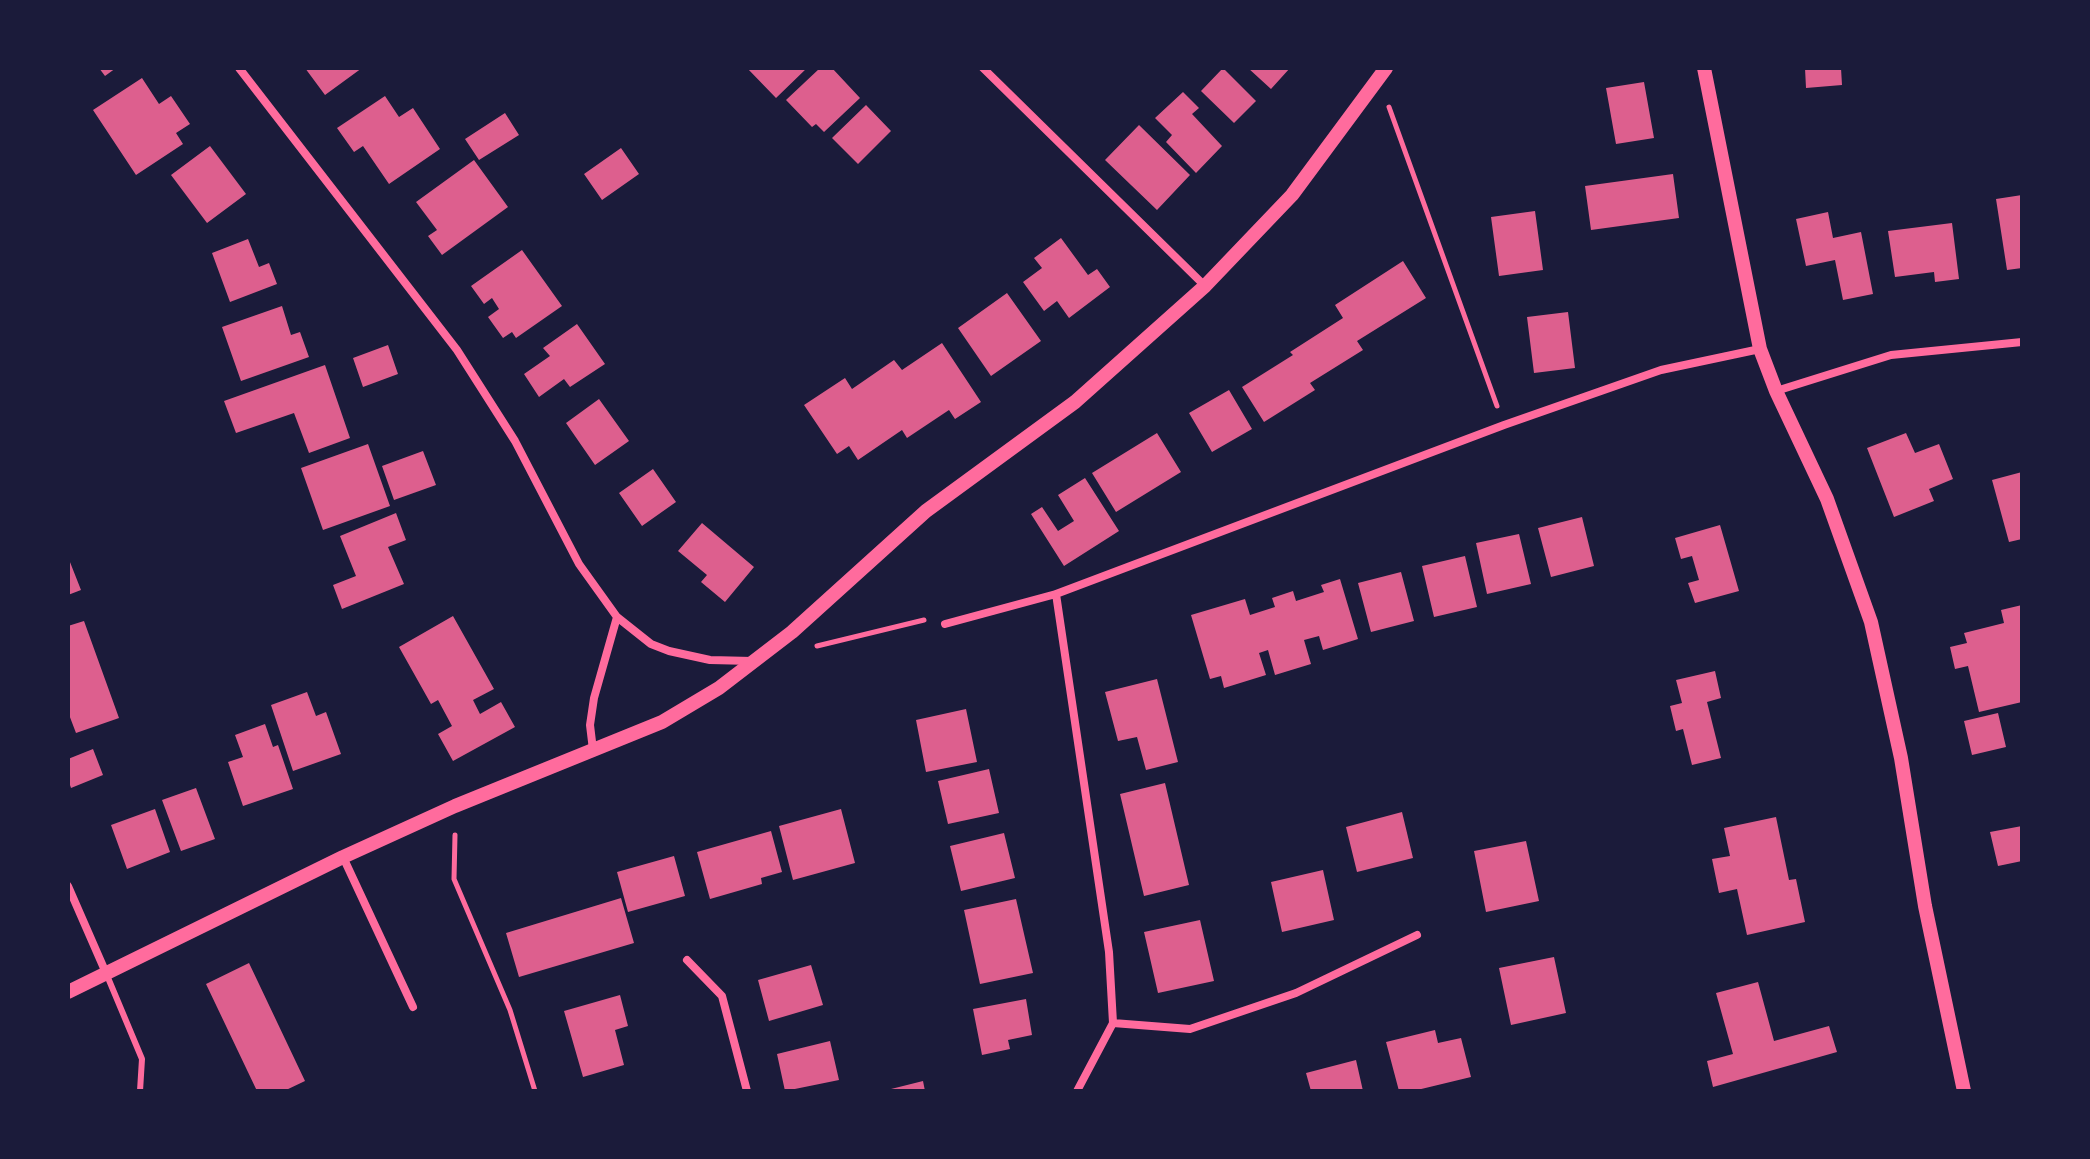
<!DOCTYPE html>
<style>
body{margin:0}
#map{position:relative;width:2090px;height:1159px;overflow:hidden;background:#1b1b3a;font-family:"Sofia Sans Condensed",sans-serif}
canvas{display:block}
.frame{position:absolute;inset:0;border:70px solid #1b1b3a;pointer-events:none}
</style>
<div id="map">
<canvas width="2090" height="1159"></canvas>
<div class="frame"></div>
</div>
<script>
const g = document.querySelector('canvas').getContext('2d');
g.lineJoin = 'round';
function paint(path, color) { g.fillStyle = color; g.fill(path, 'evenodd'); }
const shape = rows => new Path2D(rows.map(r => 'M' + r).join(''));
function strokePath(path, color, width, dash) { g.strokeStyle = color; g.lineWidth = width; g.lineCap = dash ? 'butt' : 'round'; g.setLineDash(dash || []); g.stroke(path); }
paint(shape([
 [99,68,116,68,105,76],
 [305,68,362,68,325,95],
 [747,68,807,68,776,98],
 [820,68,832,68,860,98,824,132,816,124,812,127,786,100],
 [1223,68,1256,101,1234,123,1201,91],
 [1248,68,1290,68,1271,89],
 [1805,68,1841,68,1842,85,1806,88],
 [142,78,159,104,171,96,190,124,176,133,183,144,136,175,93,110],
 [1644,82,1654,138,1616,144,1606,88],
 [1183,92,1199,108,1192,114,1222,146,1196,173,1166,142,1172,135,1155,118],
 [385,96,399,117,413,108,440,149,389,184,363,146,354,152,337,128],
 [866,105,891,131,858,164,832,138],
 [505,113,519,135,479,160,465,139],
 [1139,125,1190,175,1157,210,1105,160],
 [210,146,246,194,207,223,171,175],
 [621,148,639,174,602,200,584,174],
 [474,160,508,207,442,255,428,236,437,230,416,202],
 [1673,174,1679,218,1591,230,1585,186],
 [2022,195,2022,268,2007,270,1996,199],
 [1535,211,1543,270,1499,276,1491,217],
 [1828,212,1833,238,1861,232,1873,294,1843,300,1835,260,1806,266,1796,219],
 [1952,223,1959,279,1935,282,1934,272,1895,277,1888,231],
 [1061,238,1088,275,1097,269,1110,287,1069,318,1057,301,1044,311,1023,282,1042,268,1034,258],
 [248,239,259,267,269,263,277,284,230,302,212,253],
 [522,250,562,306,516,338,512,332,503,338,488,317,499,309,492,298,484,304,471,286],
 [1403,261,1426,298,1357,341,1363,350,1310,383,1315,390,1264,422,1242,387,1293,355,1290,352,1343,318,1335,305],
 [1007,293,1041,341,991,376,958,328],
 [282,306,291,335,300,332,309,357,241,381,222,327],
 [1568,312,1575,368,1534,373,1527,317],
 [577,324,605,364,570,387,564,379,539,397,524,374,550,356,543,348],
 [942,343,981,402,955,419,949,410,907,438,902,430,858,460,849,446,837,454,804,405,845,378,852,389,894,360,902,370],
 [388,345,398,374,363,387,353,358],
 [325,365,350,438,309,453,294,413,236,433,224,401],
 [1229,390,1252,429,1212,452,1189,413],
 [599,399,629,441,595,465,566,423],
 [1157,433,1181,472,1116,512,1092,473],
 [1906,433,1915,453,1939,444,1953,479,1929,489,1934,501,1894,517,1867,448],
 [368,444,390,506,323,530,301,468],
 [423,451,436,485,394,500,382,466],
 [653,469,676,502,642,526,619,493],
 [2022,472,2022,539,2009,542,1992,480],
 [1085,478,1119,531,1064,566,1031,514,1042,507,1058,531,1074,521,1058,495],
 [396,513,406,540,388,547,404,584,342,609,333,585,356,576,340,536],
 [1582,517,1594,566,1551,577,1538,528],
 [702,523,754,567,725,602,701,582,707,575,678,551],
 [1720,525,1739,591,1695,603,1688,583,1699,580,1692,556,1681,559,1675,538],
 [1519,534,1531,584,1487,594,1476,543],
 [1465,556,1477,607,1434,617,1422,566],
 [68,557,81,590,68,595],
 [1401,572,1414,621,1371,632,1358,583],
 [1340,579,1358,639,1323,650,1319,636,1304,640,1311,664,1275,675,1268,650,1259,653,1266,675,1224,688,1221,676,1210,679,1191,615,1245,599,1250,615,1275,607,1272,598,1293,591,1296,601,1324,592,1321,585],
 [2022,605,2020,633,2022,702,1979,712,1968,666,1955,669,1950,647,1967,643,1964,633,2004,623,2001,610],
 [453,616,494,689,473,700,480,714,501,702,515,727,453,761,438,734,452,726,438,700,431,704,399,647],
 [84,621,119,718,76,733,68,712,68,626],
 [1715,671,1721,698,1707,702,1721,758,1692,765,1683,729,1676,731,1670,706,1682,703,1676,680],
 [1157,679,1178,762,1146,770,1137,737,1118,741,1105,692],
 [307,692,316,716,326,712,341,754,293,771,271,705],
 [966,709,977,762,926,772,916,720],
 [1998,713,2006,747,1972,755,1964,721],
 [265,724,273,747,278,745,293,789,243,806,228,762,243,757,235,735],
 [93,749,103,775,71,788,68,779,68,759],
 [989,769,999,813,948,824,938,781],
 [1165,783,1189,885,1144,896,1120,794],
 [196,788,215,839,181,851,162,800],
 [155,809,170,852,127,869,111,825],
 [841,809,855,863,793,880,779,826],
 [1402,812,1413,858,1357,872,1346,827],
 [1776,817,1789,880,1796,879,1805,922,1747,935,1737,889,1719,893,1712,859,1730,856,1724,828],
 [2022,826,2022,861,1998,866,1990,832],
 [771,831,782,872,761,878,762,884,710,899,697,852],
 [1004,833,1015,878,961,891,950,846],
 [1526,841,1539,901,1486,912,1474,851],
 [674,856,685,896,628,912,617,872],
 [1323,870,1334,920,1282,932,1271,882],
 [621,898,634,943,519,977,506,933],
 [1016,899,1033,973,980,984,964,910],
 [1200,920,1214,981,1158,993,1144,932],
 [1554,957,1566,1013,1511,1025,1499,968],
 [249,963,305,1081,284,1091,257,1091,206,984],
 [811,965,823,1005,769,1021,758,980],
 [1758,982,1774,1041,1829,1026,1837,1052,1713,1087,1707,1061,1733,1054,1716,993],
 [620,995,628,1026,615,1030,624,1065,583,1077,564,1011],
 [1026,999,1032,1035,1008,1040,1010,1049,982,1055,973,1009],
 [1435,1030,1438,1043,1461,1038,1471,1077,1413,1091,1399,1091,1386,1042],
 [830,1041,839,1080,785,1091,777,1054],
 [1356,1060,1363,1091,1311,1091,1306,1073],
 [923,1081,925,1091,887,1091,887,1090]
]), '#dd5f8e');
strokePath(shape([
 [1389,107,1497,406],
 [817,646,924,620],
 [455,835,454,879,510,1010,535,1091]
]), '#ff6b9d', 5);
strokePath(shape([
 [106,973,142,1059,140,1091]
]), '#ff6b9d', 6);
strokePath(shape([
 [239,68,457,350,515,441,579,564,617,617,651,644,669,651,710,660,752,661],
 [983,68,1205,286],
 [1776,391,1891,355,2022,342],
 [1056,594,1109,952,1113,1023,1077,1091],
 [945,624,1056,594,1504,425,1661,370,1760,349],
 [593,750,590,725,594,698,617,617],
 [343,857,413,1007],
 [68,886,106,973],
 [687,960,722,996,747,1091],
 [1113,1023,1190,1029,1296,993,1417,935]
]), '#ff6b9d', 8);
strokePath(shape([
 [1704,68,1760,349,1776,391,1827,499,1871,622,1901,758,1925,906,1964,1091],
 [68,992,343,857,455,806,662,722,719,688,792,632,926,511,1075,402,1205,286,1292,195,1386,68]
]), '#ff6b9d', 14);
</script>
